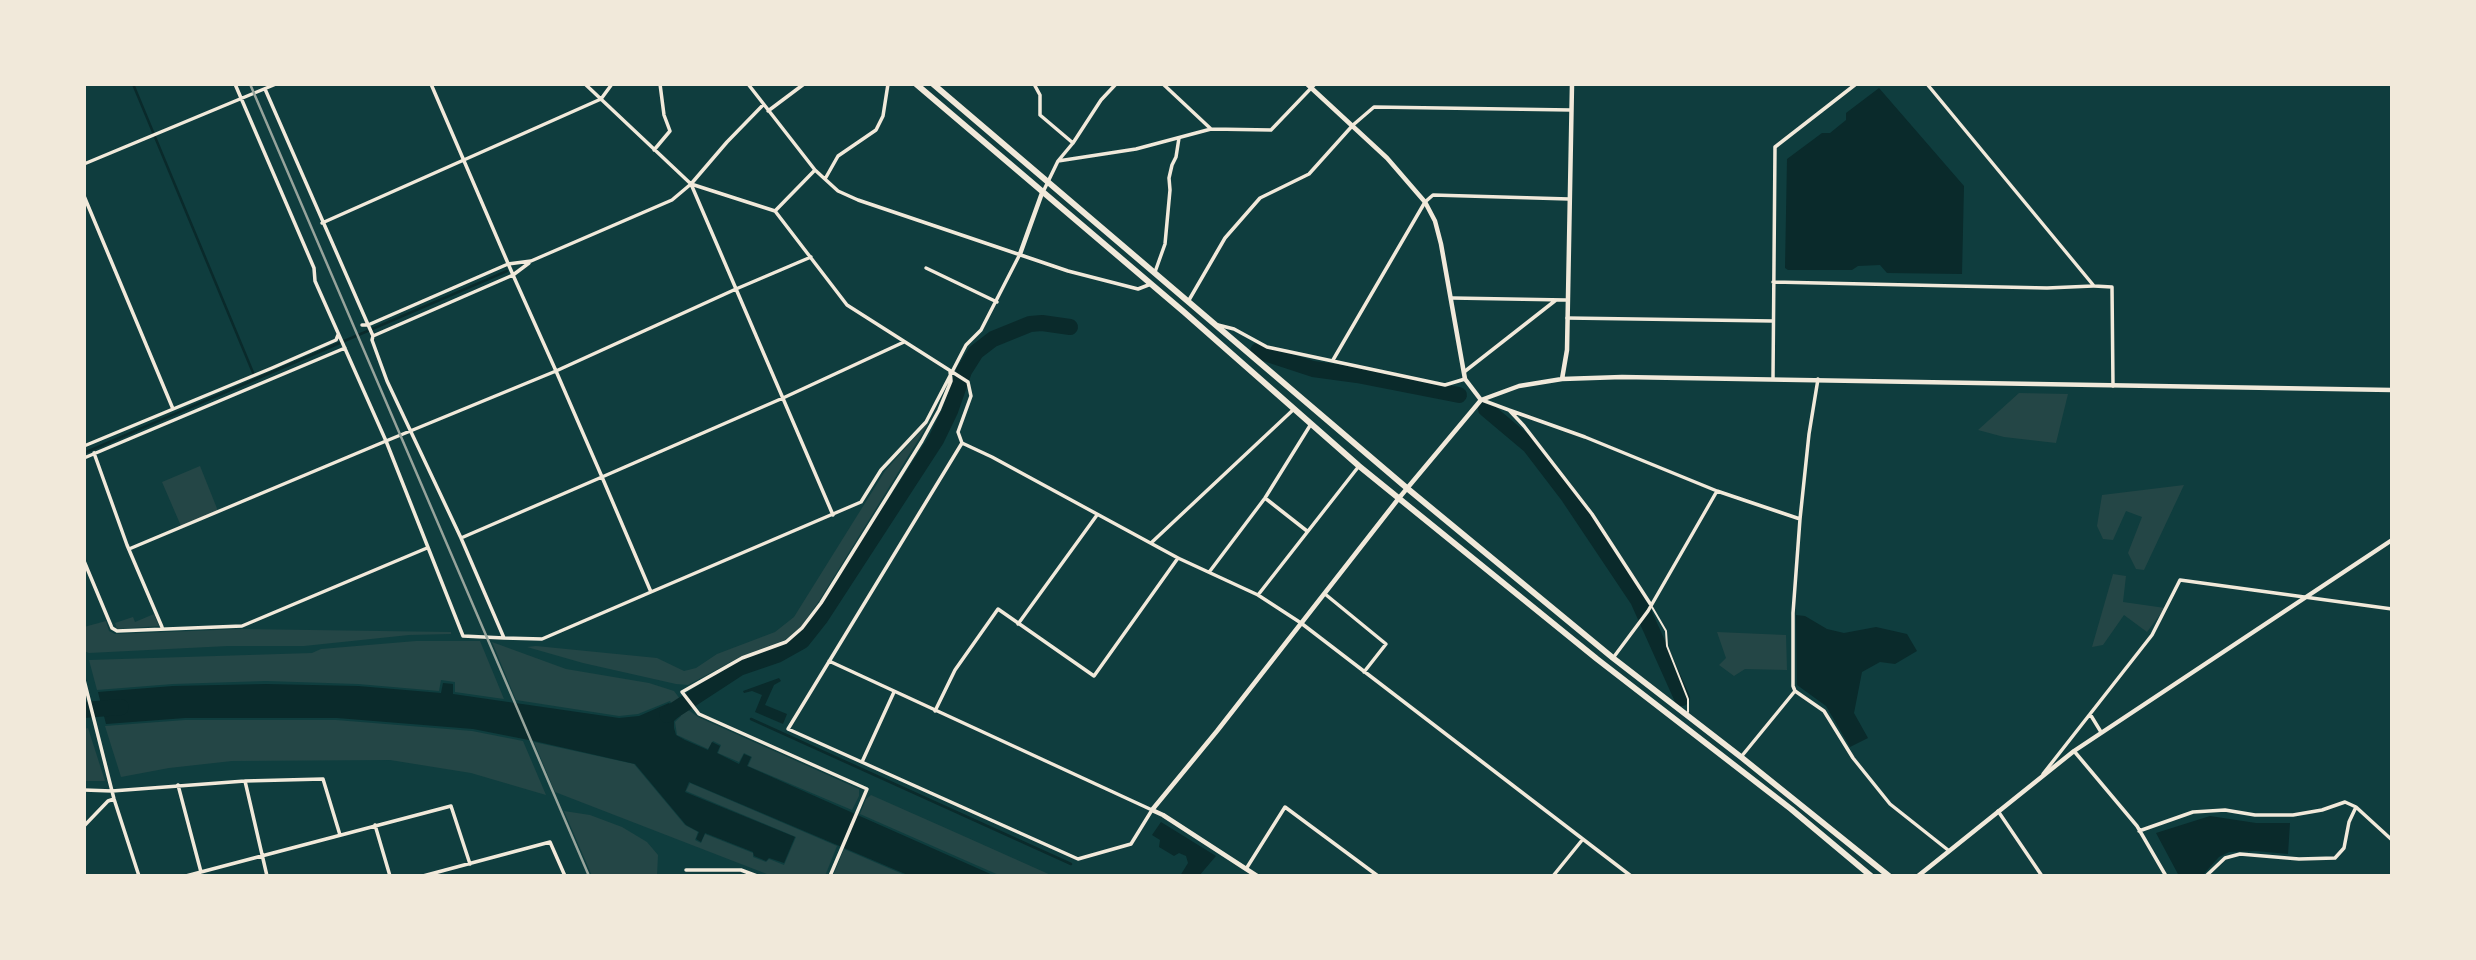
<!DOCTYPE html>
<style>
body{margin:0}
#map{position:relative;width:2476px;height:960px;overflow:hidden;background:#0f3d3e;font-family:"Noto Sans",sans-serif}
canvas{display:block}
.frame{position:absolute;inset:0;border:86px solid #f1e9da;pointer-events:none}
</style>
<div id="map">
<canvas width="2476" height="960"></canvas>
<div class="frame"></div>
</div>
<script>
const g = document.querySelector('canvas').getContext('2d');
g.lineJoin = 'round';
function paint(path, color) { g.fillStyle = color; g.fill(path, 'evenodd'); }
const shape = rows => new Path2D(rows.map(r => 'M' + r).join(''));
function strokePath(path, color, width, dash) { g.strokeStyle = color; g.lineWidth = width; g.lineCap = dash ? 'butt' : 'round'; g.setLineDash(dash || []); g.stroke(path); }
paint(shape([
 [2019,393,2068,394,2056,443,2004,437,1978,430],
 [931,419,819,601,801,627,785,640,740,657,688,685,676,684,583,663,527,647,536,646,657,658,684,671,696,668,717,654,775,632,794,617,885,471],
 [200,466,218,511,181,526,162,482],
 [2184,485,2144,570,2136,569,2128,553,2142,517,2126,511,2113,540,2103,539,2097,526,2102,495],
 [2113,574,2126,576,2123,602,2165,608,2147,632,2124,615,2103,645,2092,647],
 [154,614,159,626,117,629,115,623,133,617,135,622],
 [106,621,109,631,115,634,241,629,451,632,451,634,409,635,304,646,228,646,89,653,84,651,84,627],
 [1717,632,1786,635,1787,670,1745,669,1734,676,1719,665,1726,658],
 [416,641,480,641,504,699,455,692,455,682,441,680,439,691,358,684,266,681,173,684,97,690,89,660,312,653,321,649],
 [492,642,566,669,649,683,674,691,680,699,672,704,670,701,638,714,619,716,516,700],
 [687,709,698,717,859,789,859,796,852,810,748,766,752,757,744,753,739,762,718,753,721,745,713,741,708,749,677,735,675,722,681,716,679,714],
 [185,720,336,720,472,731,523,741,546,795,471,773,390,760,232,761,169,768,121,777,105,726],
 [88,728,105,781,84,781,84,729],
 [534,742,634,764,685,825,698,832,695,840,701,843,705,834,753,853,753,857,766,862,769,859,784,865,796,837,686,791,690,783,837,846,825,876,772,876,555,792],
 [871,795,959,834,1053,876,1001,876,860,814,866,799],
 [564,811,590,815,622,827,647,842,658,855,657,876,592,876],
 [844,849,907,876,833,876]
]), '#244646');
paint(shape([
 [1879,88,1964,186,1962,274,1887,273,1880,265,1858,266,1852,270,1788,270,1785,268,1787,159,1822,133,1830,133,1846,120,1846,113],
 [1796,615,1805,616,1827,629,1844,633,1876,627,1907,634,1917,651,1895,664,1880,662,1862,672,1854,713,1868,738,1850,747,1826,706,1797,685],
 [779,678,781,681,774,685,765,705,787,714,783,724,755,712,762,695,752,691,744,693,743,691],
 [443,683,453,684,453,694,619,718,639,716,669,703,672,706,680,700,686,708,677,713,679,716,674,721,674,728,676,735,685,740,708,750,712,742,720,746,717,753,739,764,744,754,751,757,747,766,995,876,910,876,689,782,685,792,795,837,784,863,769,858,766,861,754,856,753,852,705,833,701,842,696,839,699,832,686,825,635,764,534,741,473,729,337,718,185,718,106,724,98,692,173,686,266,684,358,686,441,693],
 [2210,816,2256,823,2290,823,2288,854,2256,851,2229,852,2219,857,2202,876,2179,876,2156,833],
 [1161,822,1216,856,1199,876,1180,876,1188,863,1186,856,1179,853,1174,856,1159,847,1160,840,1152,835]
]), '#0a2a2b');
strokePath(shape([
 [133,84,254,375],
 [84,453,507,271],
 [751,719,1071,864]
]), '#0a2a2b', 2.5);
strokePath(shape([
 [1258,351,1313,369,1357,375,1459,395],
 [1486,409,1530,446,1569,497,1638,600,1682,698],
 [84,710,121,707],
 [667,715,739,668,777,655,802,641,821,617,936,440,950,411,964,371,976,352,993,339,1030,324,1042,323,1070,327]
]), '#0a2a2b', 16);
strokePath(shape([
 [1652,607,1666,631,1667,646,1688,699,1688,712]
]), '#f1e9da', 2);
strokePath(shape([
 [235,84,314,268,315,281,386,441,556,371,736,289,811,257],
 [431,84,513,275,529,263],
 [585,84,691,184,775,211,847,305,968,382,971,396,958,432,962,443,788,729,1078,859,1131,844,1152,810,829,661],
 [748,84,815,170,838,191,858,200,1068,271,1138,289,1151,284],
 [1034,84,1040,95,1040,115,1073,143],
 [1163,84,1211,129,1271,130,1315,84],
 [1927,84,2094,286,2112,287,2113,386],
 [265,89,373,336,372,340,387,381,461,538],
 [768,111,804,84],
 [654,150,670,131,664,115,660,84],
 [1058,161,1136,149,1211,129],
 [84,164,276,84],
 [825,179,838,156,876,130,883,116,888,84],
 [691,184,833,515],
 [1043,192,1058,161,1073,143,1101,100,1116,84],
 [84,196,173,409],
 [775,211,815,170],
 [322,223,601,99,612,84],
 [926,268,997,302],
 [1155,272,1165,244,1170,190,1169,178,1172,165,1176,157,1179,138],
 [1773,282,2047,288,2093,286],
 [1452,298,1566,300],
 [1189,300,1225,238,1260,198,1309,174,1353,125,1374,107,1571,110],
 [1567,318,1773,321],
 [362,325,368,325,508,264,531,261,672,200,691,184,727,142,763,105],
 [1218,325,1234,329,1267,347,1445,385,1465,379],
 [373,336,513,275,556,371,602,477,651,592,542,639,504,638,461,538,602,477,783,398,904,342],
 [1333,360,1425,202,1433,195,1569,199],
 [1464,372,1556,300],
 [1773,378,1775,147,1856,84],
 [1818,379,1809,434,1800,519,1793,613,1793,686,1795,691,1824,711,1853,758,1890,804,1948,850],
 [1482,400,1509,410,1524,426,1592,514,1651,605],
 [1509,410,1585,437,1717,491,1800,519],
 [962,443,992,457,1178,558,1258,595,1301,623,1631,876],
 [84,446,272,368,336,340,338,335],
 [94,453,127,545,162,627],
 [84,458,345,348],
 [1265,498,1307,531],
 [1151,543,1294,409],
 [129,549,386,441,463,636,504,638],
 [84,561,112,628,117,631,242,626,427,548],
 [1210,571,1265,498,1311,424],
 [651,592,861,502,881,470,926,422,966,345,981,330,1020,254],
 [1325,594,1386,644,1364,672],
 [1258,595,1359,466],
 [1018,624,1097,515],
 [1613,658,1648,611,1717,491],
 [84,680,114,799,139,876],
 [935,711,955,670,998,609,1094,676,1178,558],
 [2090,714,2101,732],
 [2074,751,2137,826,2166,876],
 [1741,757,1795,691],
 [862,762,894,692],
 [2043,774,2152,635,2180,580,2392,609],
 [245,781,267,876],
 [178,785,201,872,451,806,470,864],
 [84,790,112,791,245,781,323,779,340,835],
 [1998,811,2042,876],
 [375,825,390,876],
 [84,826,108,801,114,799],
 [2139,831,2193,812,2225,810,2255,815,2293,815,2322,810,2345,802,2356,807,2392,840],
 [1246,869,1285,807,1378,876],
 [686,870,741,870,757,876],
 [186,876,201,872],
 [423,876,550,842,565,876],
 [830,876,867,789,699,714,682,692,742,658,786,642,802,628,821,603,922,441,939,410,951,381,950,371],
 [1553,876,1583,839],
 [2206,876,2225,858,2240,854,2299,859,2335,858,2344,848,2349,822,2356,807]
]), '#f1e9da', 3.5);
strokePath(shape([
 [1307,84,1387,158,1425,202,1435,221,1441,244,1465,379,1481,400],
 [1020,254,1042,193],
 [1562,379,1567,350,1572,84],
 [1257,876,1163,815,1152,810,1217,731,1399,498,1481,400,1519,386,1562,379,1622,377,2392,390],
 [1918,876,2074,751,2392,540]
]), '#f1e9da', 4.5);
strokePath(shape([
 [916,84,1184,312,1359,466,1597,659,1791,809,1871,876],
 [933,84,1408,489,1613,658,1741,757,1889,876]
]), '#f1e9da', 6);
strokePath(shape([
 [250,84,589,876]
]), '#97a49c', 2.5);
</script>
